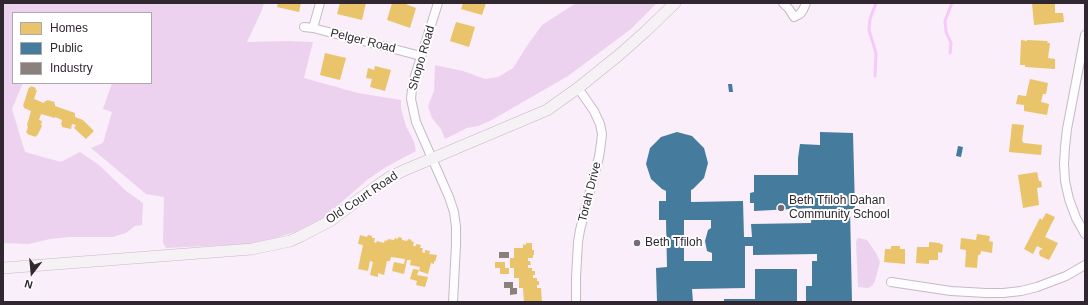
<!DOCTYPE html>
<style>
body{margin:0}
#map{position:relative;width:1088px;height:305px;overflow:hidden;background:#f9eef9;font-family:Arial,sans-serif}
canvas{display:block}
.frame{position:absolute;inset:0;border:4px solid #302731;pointer-events:none}
.legend{position:absolute;left:12px;top:12px;width:140px;height:72px;box-sizing:border-box;background:#fff;border:1px solid #aca9ad;margin:0;padding:5px 7px;list-style:none;font-size:12px;color:#302731}
.legend li{display:flex;align-items:center;gap:8px;height:20px}
.legend b{width:20px;border:1px solid #aca9ad}
.north{position:absolute;left:12px;top:253px;width:40px;height:40px;-webkit-text-stroke:3px #fff;paint-order:stroke;rotate:196deg;font-size:11px;font-weight:700;line-height:16px;text-align:center;color:#302731}
.north::after{content:'';display:block;margin:auto;width:14px;height:18px;background:#302731;clip-path:polygon(50% 0,100% 100%,50% 72%,0 100%)}
</style>
<div id="map">
<canvas width="1088" height="305"></canvas>
<div class="frame"></div>
<ul class="legend">
<li><b style="height:11px;background:#e9c46a"></b>Homes</li>
<li><b style="height:11px;background:#457b9d"></b>Public</li>
<li><b style="height:11px;background:#8a817c"></b>Industry</li>
</ul>
<div class="north">N</div>
</div>
<script>
const g = document.querySelector('canvas').getContext('2d');
g.lineJoin = 'round';
function paint(path, color) { g.fillStyle = color; g.fill(path, 'evenodd'); }
const shape = rows => new Path2D(rows.map(r => 'M' + r).join(''));
function strokePath(path, color, width, dash) { g.strokeStyle = color; g.lineWidth = width; g.lineCap = dash ? 'butt' : 'round'; g.setLineDash(dash || []); g.stroke(path); }
function label(font, color, halo, rows, align = 'center') {
  g.font = font + ' Arial,sans-serif'; g.lineWidth = 4; g.setLineDash([]); g.textBaseline = 'middle'; g.strokeStyle = halo; g.fillStyle = color; for (const [text, x, y, turn = 0] of rows) {
    g.save(); g.translate(x, y); g.rotate((+turn || 0) * Math.PI / 180); g.textAlign = isNaN(turn) ? turn : align; if (halo) g.strokeText(text, 0, 0); g.fillText(text, 0, 0); g.restore();
  }
}
paint(shape([
 [3,3,264,3,262,10,247,42,288,41,313,42,304,78,358,93,401,100,401,108,406,126,414,142,416,151,386,167,367,180,320,221,297,231,276,238,248,244,166,248,163,243,164,197,146,194,91,148,103,143,112,112,103,109,112,83,151,83,151,13,13,13,13,83,23,83,12,109,25,152,61,162,80,152,99,165,126,191,143,203,142,225,135,226,126,233,113,237,69,237,50,239,29,244,3,243],
 [576,3,657,3,631,29,568,76,490,121,478,126,467,128,445,139,441,129,440,128,432,118,428,106,434,91,435,65,463,71,485,79,498,77,513,68,529,43,542,25],
 [858,238,867,240,876,253,880,262,875,281,872,286,868,288,858,287,856,242]
]), '#ecd2ee');
paint(shape([
 [278,3,301,3,299,12,277,7],
 [340,3,366,3,362,20,337,14],
 [392,3,403,3,416,8,410,28,387,20],
 [463,3,486,3,482,15,461,9],
 [1032,3,1055,3,1055,13,1063,13,1064,22,1034,25],
 [456,22,475,27,469,47,450,41],
 [1021,40,1027,41,1027,40,1048,41,1047,43,1050,43,1048,58,1055,59,1055,69,1025,67,1025,65,1020,65],
 [325,53,346,58,340,80,320,75],
 [375,66,391,70,385,91,370,87,372,79,366,78,368,68,374,70],
 [1030,79,1048,83,1046,94,1043,94,1041,102,1049,104,1047,115,1024,111,1024,105,1016,104,1018,95,1026,96],
 [31,86,36,88,35,90,37,90,34,99,44,103,45,101,47,101,47,100,55,102,54,103,55,104,55,106,75,113,75,117,83,120,94,131,86,139,74,128,76,125,72,124,71,129,62,127,62,125,61,125,62,120,55,117,55,118,41,114,39,120,42,121,41,125,42,126,37,136,36,135,36,137,27,134,28,133,26,133,28,127,27,125,31,111,24,108,24,107,23,106,29,87,30,88],
 [1012,124,1024,125,1022,141,1024,143,1042,145,1041,155,1009,152],
 [1037,172,1039,181,1041,181,1042,187,1037,188,1039,205,1023,208,1018,175],
 [1046,213,1055,217,1045,237,1058,243,1049,260,1040,256,1039,253,1040,250,1043,249,1037,246,1033,254,1024,249,1040,218,1042,220],
 [977,234,990,236,989,241,993,242,992,253,981,251,980,255,978,255,977,268,965,267,966,250,960,249,961,238,976,240],
 [360,235,367,237,368,235,372,236,372,238,375,238,374,242,376,243,377,241,384,243,385,240,387,241,388,239,394,240,395,238,398,239,398,237,402,238,402,240,407,241,408,239,412,240,411,241,414,242,413,246,416,246,416,244,421,245,420,248,423,248,422,252,425,253,425,250,430,251,429,254,437,255,435,262,434,261,434,264,431,263,428,274,419,271,420,267,410,265,411,260,407,260,404,274,392,271,394,262,404,264,405,259,391,257,390,261,387,261,384,275,378,273,378,277,370,275,373,262,370,261,368,271,358,269,363,245,358,244],
 [929,242,939,243,943,245,942,253,938,252,938,260,929,260,929,264,916,263,917,247,929,247],
 [526,243,532,243,532,250,534,250,534,255,533,255,533,258,528,258,528,261,530,261,531,265,528,265,528,268,532,268,532,271,535,271,535,275,533,275,533,278,537,278,537,281,539,281,539,285,537,285,537,288,541,288,542,302,524,302,523,288,519,288,519,278,514,278,514,268,510,268,510,258,514,258,514,248,523,248,523,244,526,245],
 [891,246,900,246,900,249,905,249,905,264,884,262,885,249,891,249],
 [495,262,505,262,505,268,509,268,509,274,500,274,500,268,495,268],
 [413,269,419,270,417,275,428,277,425,287,416,285,417,281,410,279]
]), '#e9c46a');
paint(shape([
 [728,84,732,84,733,92,729,92],
 [677,132,692,136,704,148,708,163,704,178,693,189,691,190,691,202,743,201,744,237,752,237,751,224,811,223,812,208,754,211,754,203,750,203,750,193,754,192,754,175,798,175,798,158,800,144,820,145,820,132,853,133,855,209,850,209,852,302,806,302,806,286,812,286,812,261,817,261,817,254,753,255,753,246,745,246,745,288,692,289,693,302,657,302,656,268,667,267,666,220,659,220,659,201,666,201,666,191,662,189,651,179,646,164,650,148,661,137],
 [684,220,711,220,711,228,708,230,705,241,707,251,712,253,712,261,684,261],
 [958,146,963,147,961,157,956,156],
 [755,269,797,269,797,302,724,302,724,299,755,299]
]), '#457b9d');
paint(shape([
 [499,252,509,252,509,258,499,258],
 [504,282,513,282,513,288,517,288,517,294,510,295,510,288,504,288]
]), '#8a817c');
strokePath(shape([
 [950,53,951,43,946,32,945,21,952,3],
 [875,76,876,53,869,30,870,19,876,3]
]), '#f6c9fa', 3);
const street = shape([
 [438,3,414,79,412,89,411,99,416,122,449,197,454,212,456,227,456,245,453,302],
 [783,3,789,9,794,17,800,14,803,10,806,3],
 [304,27,313,28,421,56],
 [313,28,320,3],
 [1085,35,1067,129,1065,147,1064,164,1065,181,1069,199,1076,218,1085,234],
 [891,282,951,291,986,293,1003,293,1021,291,1037,287,1066,276,1085,265],
 [576,302,576,278,578,242,580,230,599,157,601,143,602,134,600,124,594,111,578,88]
]);
const secondary = shape([
 [3,268,252,249,290,241,301,236,330,221,374,188,390,177,405,170,547,110,578,88,619,55,646,31,675,3]
]);
strokePath(street, '#c4bbc4', 10);
strokePath(secondary, '#c4bbc4', 12);
strokePath(street, '#fefcfe', 8);
strokePath(secondary, '#f5f1f5', 11);
for (const [x, y, r, color] of [
 [781,208,4,"#766d77"],
 [637,243,4,"#766d77"]
]) { const dot = new Path2D(); dot.arc(x, y, r, 0, 2 * Math.PI); g.fillStyle = color; g.fill(dot); strokePath(dot, '#fff', 1.5); }
label('12px', '#302731', '#fff', [
 ["Pelger Road",363,41,14],
 ["Shopo Road",422,58,-74],
 ["Torah Drive",590,192,-76],
 ["Old Court Road",362,198,-34]
]);
label('12px', '#302731', '#fff', [
 ["Beth Tfiloh Dahan",789,201],
 ["Community School",789,215],
 ["Beth Tfiloh",645,243]
], 'left');
</script>
